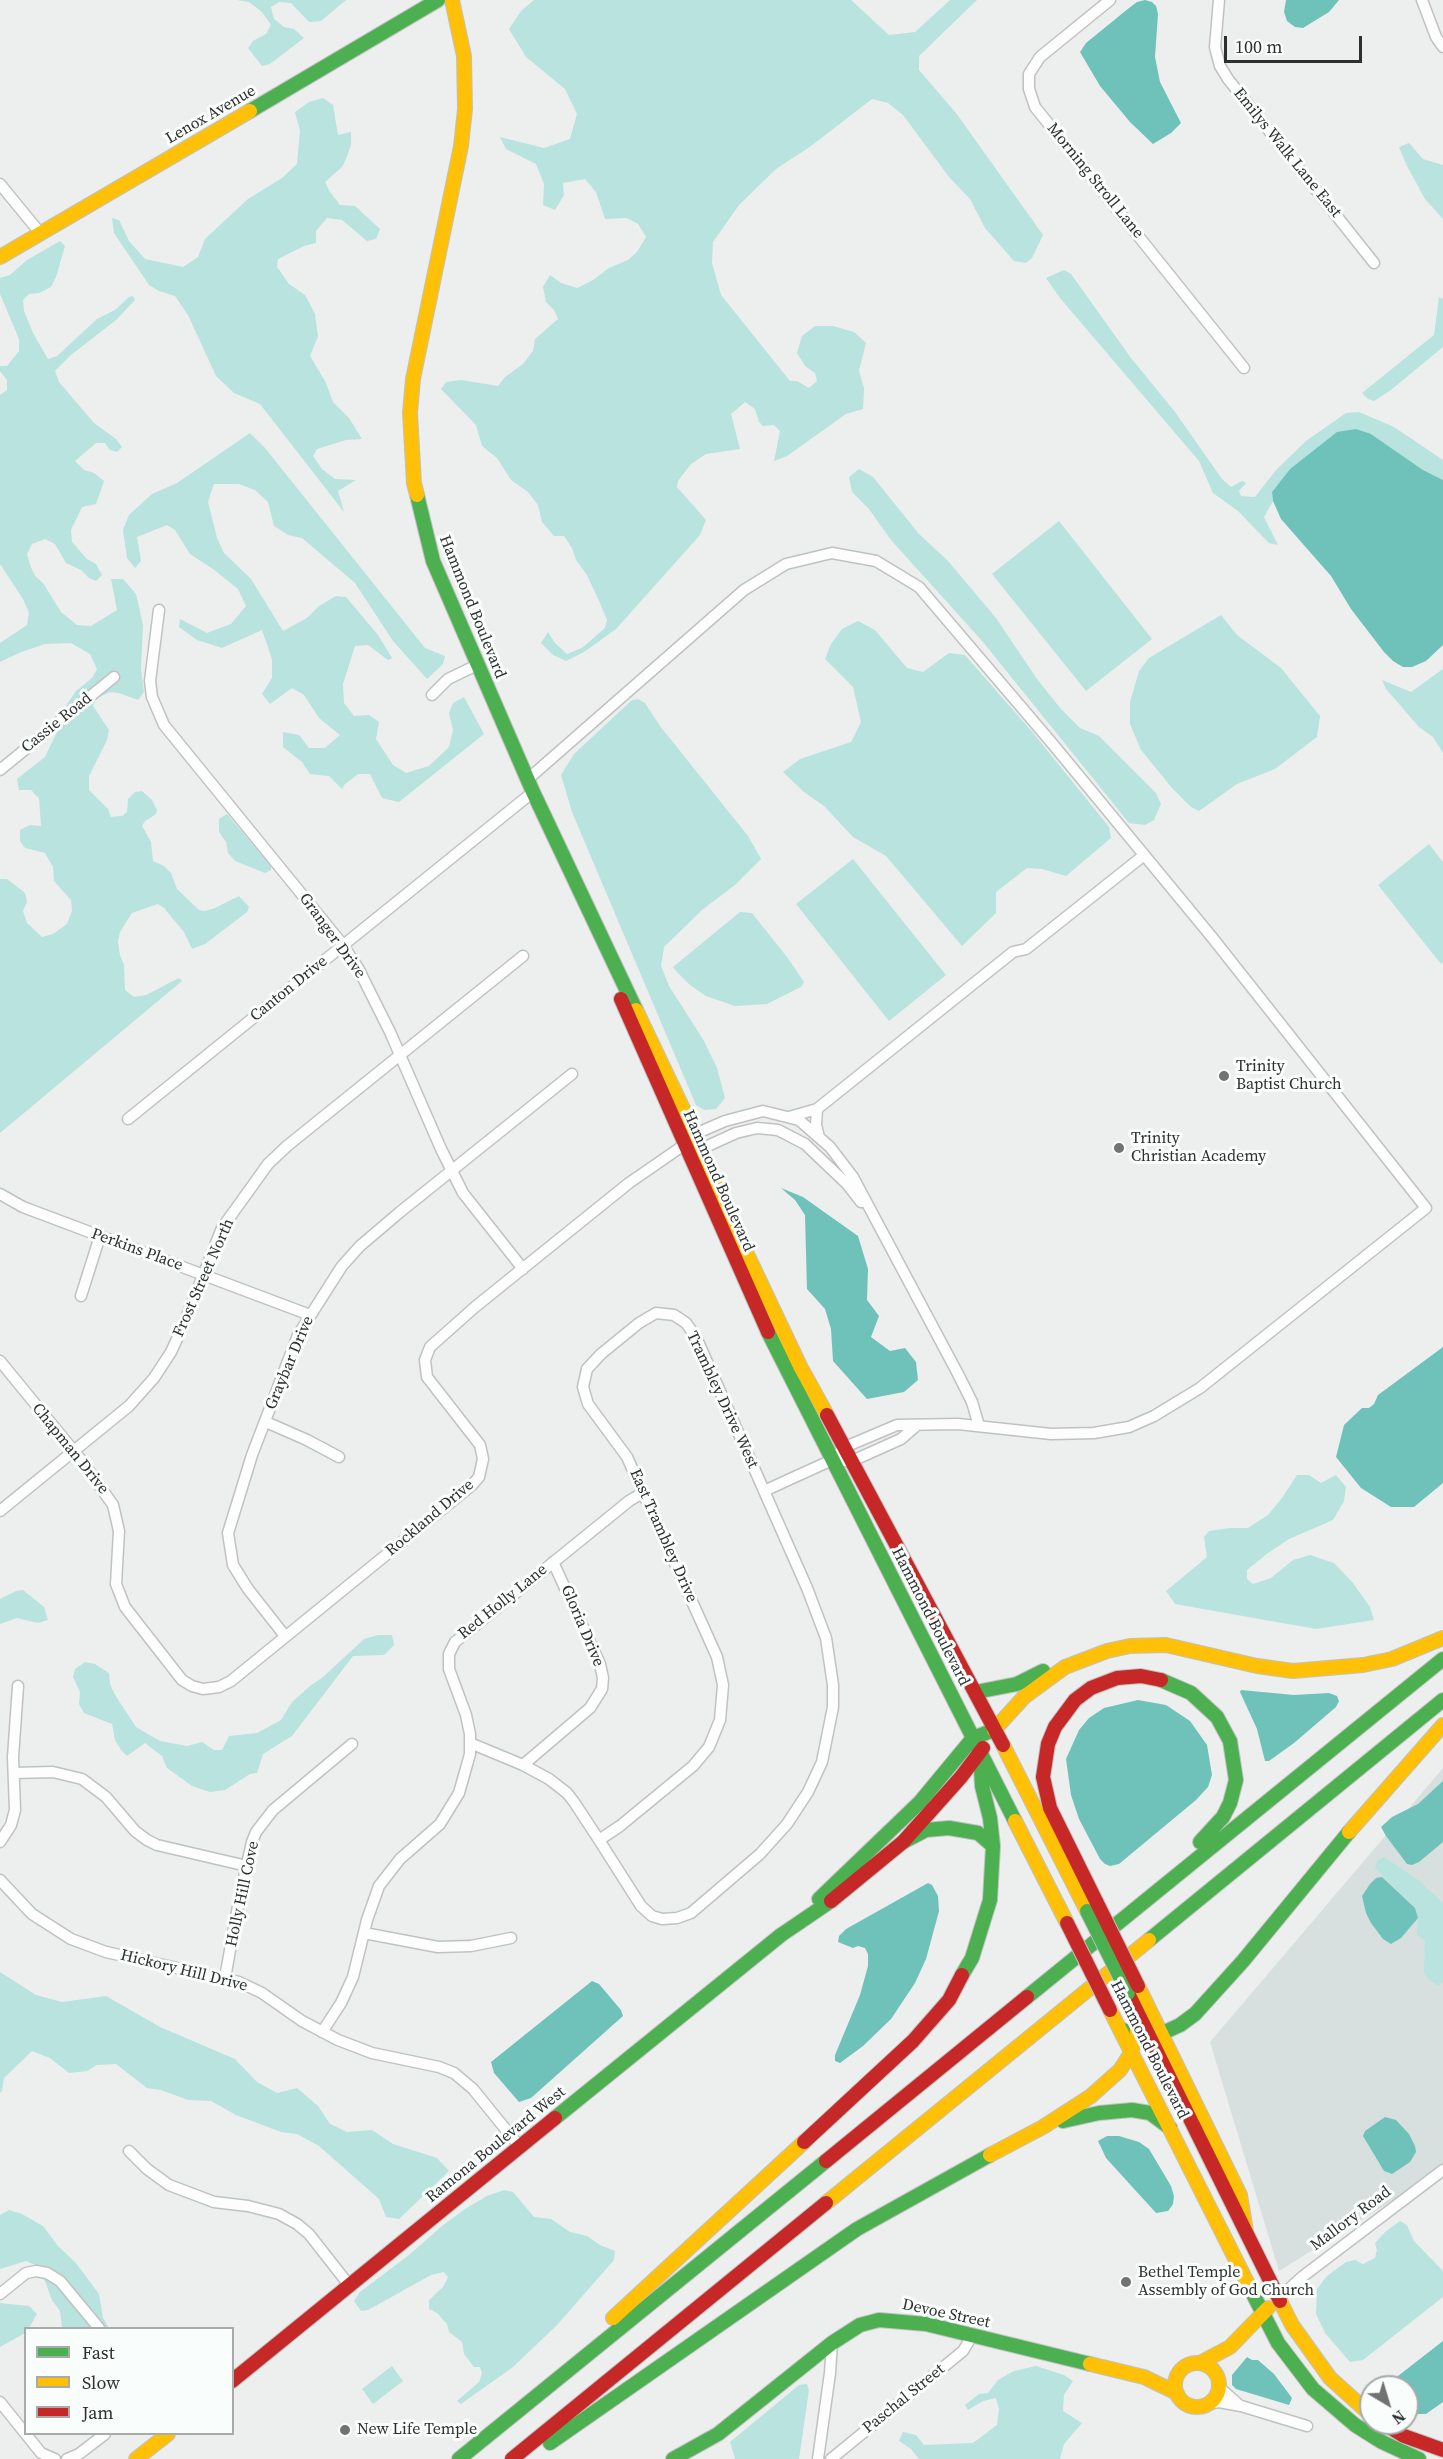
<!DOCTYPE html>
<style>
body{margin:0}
#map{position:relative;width:1443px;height:2459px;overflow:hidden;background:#ecefee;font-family:"Source Serif 4",serif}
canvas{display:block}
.legend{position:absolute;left:24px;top:2327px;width:210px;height:108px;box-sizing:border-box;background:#f9fdfc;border:2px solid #a8abaa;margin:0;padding:8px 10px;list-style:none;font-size:18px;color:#2e3030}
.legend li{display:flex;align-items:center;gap:12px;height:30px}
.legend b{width:30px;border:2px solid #a8abaa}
.north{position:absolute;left:1359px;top:2375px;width:60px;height:60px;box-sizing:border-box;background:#f9fdfc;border:2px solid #a8abaa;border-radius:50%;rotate:142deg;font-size:16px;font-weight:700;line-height:24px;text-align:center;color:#2e3030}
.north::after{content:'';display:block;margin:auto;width:21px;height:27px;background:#707372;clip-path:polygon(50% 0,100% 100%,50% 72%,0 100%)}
.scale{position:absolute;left:1224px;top:36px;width:138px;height:27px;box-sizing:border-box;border:3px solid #2e3030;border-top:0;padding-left:8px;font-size:18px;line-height:21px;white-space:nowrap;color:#2e3030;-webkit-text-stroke:4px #f9fdfc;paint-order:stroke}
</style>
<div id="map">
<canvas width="1443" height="2459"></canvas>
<ul class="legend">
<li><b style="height:8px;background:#4caf50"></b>Fast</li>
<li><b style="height:8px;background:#ffc107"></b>Slow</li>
<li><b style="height:8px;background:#c62828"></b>Jam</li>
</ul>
<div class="north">N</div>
<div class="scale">100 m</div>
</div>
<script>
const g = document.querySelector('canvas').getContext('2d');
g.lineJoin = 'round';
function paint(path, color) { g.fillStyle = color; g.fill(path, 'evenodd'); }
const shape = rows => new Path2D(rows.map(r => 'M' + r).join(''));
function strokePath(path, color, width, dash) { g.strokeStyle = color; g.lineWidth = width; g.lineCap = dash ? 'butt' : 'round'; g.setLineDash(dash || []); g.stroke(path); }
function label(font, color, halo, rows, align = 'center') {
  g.font = font + ' "Source Serif 4",serif'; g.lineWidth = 6; g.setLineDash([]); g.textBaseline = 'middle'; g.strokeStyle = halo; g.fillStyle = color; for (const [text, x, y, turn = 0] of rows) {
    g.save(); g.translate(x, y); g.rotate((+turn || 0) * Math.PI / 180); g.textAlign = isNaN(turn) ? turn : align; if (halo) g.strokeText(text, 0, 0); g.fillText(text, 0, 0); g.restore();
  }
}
paint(shape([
 [1443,1768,1443,2169,1279,2271,1210,2042]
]), '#d7e0df');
paint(shape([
 [237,0,346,0,321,21,309,22,291,3,279,2,271,7,274,19,284,27,294,29,304,38,270,64,262,66,248,48,253,41,266,34,271,25,262,12,249,2],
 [534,0,851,0,889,35,915,32,950,0,977,0,919,56,919,70,956,113,1043,235,1032,258,1026,263,1014,261,985,228,970,199,949,177,903,115,888,103,872,99,811,146,776,169,739,205,713,242,712,263,721,295,790,381,797,381,809,388,817,381,815,373,805,366,797,353,802,336,815,326,833,326,854,332,866,343,859,371,864,388,863,409,846,414,787,456,774,461,780,431,774,425,763,426,759,422,755,409,745,402,731,414,740,449,706,454,691,464,678,481,677,487,706,520,700,535,616,629,584,652,566,661,553,655,541,643,548,632,555,643,567,654,582,648,605,628,607,620,600,603,587,575,576,560,572,548,564,536,554,536,542,522,538,505,528,492,511,480,497,458,482,446,476,425,441,389,446,382,461,380,498,386,505,377,523,364,533,351,535,339,558,319,554,310,546,302,543,287,550,275,561,283,577,288,593,280,609,268,628,260,637,252,646,237,638,224,627,218,605,219,596,192,585,179,563,183,564,195,555,210,543,205,544,184,536,164,506,149,500,137,544,148,570,139,577,114,565,89,526,57,509,29,521,11],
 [323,98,333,105,338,135,351,132,351,145,346,159,342,167,325,182,330,192,340,205,355,206,380,229,376,239,367,241,342,220,327,218,316,231,316,243,304,246,278,259,277,267,289,284,305,295,315,314,318,336,310,356,325,381,333,402,349,418,362,439,346,440,317,449,313,456,322,469,335,479,356,480,338,491,344,512,260,404,234,393,216,376,188,315,175,296,159,291,149,285,114,233,112,218,119,220,129,241,145,259,183,267,198,257,205,239,248,199,282,178,297,164,300,131,295,112,309,102],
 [1409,143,1423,159,1443,165,1443,219,1425,199,1407,166,1399,147],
 [60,241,65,246,56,277,51,287,39,293,29,294,23,300,24,311,33,333,48,359,57,356,97,319,115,310,129,297,133,296,135,300,116,320,71,355,55,371,59,382,94,423,116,439,122,447,117,452,110,450,105,443,96,443,75,461,84,470,94,473,104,481,96,504,82,507,71,530,72,542,87,559,96,564,102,575,96,581,89,578,81,570,66,563,55,544,45,539,32,544,27,554,30,565,35,576,43,583,61,612,77,625,91,626,117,610,111,579,123,579,136,594,143,625,141,669,144,692,138,700,119,693,110,692,97,698,93,706,109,730,107,740,89,776,89,790,108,809,111,817,122,816,127,812,128,799,135,792,142,791,152,800,157,810,156,814,145,821,142,826,151,842,153,861,164,866,171,873,177,889,199,910,205,911,215,908,239,896,249,907,247,912,205,944,192,949,184,932,164,908,158,904,132,913,120,932,118,942,120,955,124,965,125,990,134,997,146,995,179,978,182,981,0,1133,0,879,7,879,25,893,27,902,23,911,27,923,42,937,53,934,67,924,72,911,71,900,54,881,53,867,45,853,25,848,20,841,20,830,30,825,41,826,39,798,31,790,19,790,17,779,45,757,57,732,67,704,76,691,92,678,97,669,90,654,71,643,45,644,21,652,0,662,0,643,27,625,29,613,23,599,0,564,0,395,7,390,7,380,0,371,0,366,7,366,19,351,19,339,0,294,0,278,10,275,27,260],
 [1064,270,1071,274,1131,358,1175,412,1222,479,1231,487,1242,481,1246,483,1239,491,1241,496,1255,497,1276,470,1306,441,1346,413,1359,412,1394,427,1443,460,1443,480,1423,470,1371,434,1306,457,1290,469,1272,492,1273,501,1264,517,1278,545,1269,543,1238,511,1213,493,1199,461,1060,298,1046,278],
 [1439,297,1443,299,1443,347,1391,390,1374,401,1368,399,1362,393,1434,335],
 [250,433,265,448,425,648,445,656,443,664,427,679,393,641,355,583,302,538,288,535,274,526,268,502,255,490,239,484,214,484,208,502,217,538,224,553,251,579,283,631,307,618,319,606,336,596,346,597,378,635,392,658,388,660,368,645,355,646,343,684,344,703,354,716,369,715,379,722,376,739,393,765,406,773,429,766,449,747,453,730,449,713,453,703,464,697,484,734,399,802,382,798,370,774,358,774,344,785,342,789,329,776,310,774,302,762,283,747,283,732,299,735,309,748,325,748,340,735,319,718,304,695,292,688,270,704,262,694,272,678,272,659,262,630,222,648,197,640,179,627,180,619,207,633,231,624,246,606,238,589,213,569,190,554,175,530,167,525,137,537,141,561,135,568,127,558,123,530,129,515,152,494,177,483],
 [859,469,873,477,919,534,948,561,996,618,1037,679,1060,708,1080,728,1099,736,1156,793,1161,804,1154,820,1145,825,1129,823,983,642,891,540,869,509,852,492,849,477],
 [1059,521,1152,639,1086,691,992,574],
 [1221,615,1237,635,1281,668,1320,716,1317,737,1275,769,1237,784,1199,811,1191,807,1172,788,1141,750,1130,724,1130,702,1139,671,1149,658],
 [858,621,875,630,907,668,923,672,949,653,965,655,1034,734,1109,827,1111,838,1066,876,1042,869,1027,868,996,892,996,913,962,946,886,856,853,837,824,806,804,792,783,772,800,759,851,742,861,722,853,687,825,659,831,644,842,629],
 [1443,669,1443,753,1433,737,1419,727,1386,689,1382,680,1411,692],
 [638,699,645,703,660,726,748,836,761,859,735,885,702,910,664,947,661,966,669,986,704,1041,717,1068,725,1098,716,1109,704,1110,696,1105,572,812,561,775,574,754,632,700],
 [227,814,271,866,271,870,265,873,235,861,228,853,226,842,219,832,219,819],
 [1429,844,1443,862,1443,962,1441,964,1378,885],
 [853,859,946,975,889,1021,796,904],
 [740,912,752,913,787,957,804,982,801,987,767,1004,735,1006,706,996,690,985,677,972,673,967],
 [1297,1475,1309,1475,1321,1483,1336,1475,1346,1487,1344,1501,1333,1520,1289,1539,1268,1553,1247,1570,1247,1579,1253,1584,1271,1578,1293,1560,1310,1555,1334,1563,1353,1583,1370,1607,1374,1620,1316,1629,1175,1604,1166,1591,1207,1557,1204,1537,1209,1531,1230,1528,1248,1528,1268,1515,1282,1498],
 [23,1590,44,1607,48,1620,38,1623,17,1618,0,1624,0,1599,16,1591],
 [378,1635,392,1635,394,1645,384,1655,353,1656,292,1736,263,1754,257,1773,250,1774,225,1790,210,1792,192,1786,167,1768,162,1756,145,1743,127,1756,121,1750,115,1740,112,1724,84,1713,79,1704,80,1692,73,1677,75,1669,85,1662,95,1664,109,1673,110,1684,115,1695,136,1727,160,1741,187,1746,202,1742,214,1750,222,1750,229,1736,257,1733,281,1720,292,1702,310,1686,323,1677,364,1639],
 [1384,1857,1418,1880,1443,1903,1443,1982,1439,1986,1429,1980,1424,1973,1425,1941,1417,1934,1418,1918,1415,1908,1375,1868,1377,1861],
 [0,1972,36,1995,62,2002,106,1996,160,2027,235,2059,257,2082,277,2093,297,2088,318,2106,330,2124,347,2132,372,2130,393,2144,437,2158,449,2171,399,2219,386,2217,379,2199,319,2146,297,2134,281,2132,236,2115,211,2101,188,2100,161,2090,147,2088,116,2064,97,2065,87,2071,69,2073,50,2058,32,2051,4,2078,2,2091,0,2093],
 [504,2190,513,2192,534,2217,551,2219,570,2232,587,2236,600,2245,615,2251,614,2260,557,2325,513,2367,461,2404,457,2401,479,2382,482,2373,480,2367,474,2367,464,2354,462,2342,449,2332,447,2324,437,2313,429,2309,429,2300,443,2287,448,2277,444,2272,431,2275,368,2310,361,2311,354,2301,360,2292,409,2255,442,2226,465,2209,487,2196],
 [9,2210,22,2214,43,2226,58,2246,76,2263,99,2294,103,2318,109,2328,62,2328,60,2311,52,2300,45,2281,35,2265,26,2261,0,2269,0,2215],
 [1400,2221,1407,2225,1414,2241,1443,2271,1443,2297,1363,2360,1350,2362,1325,2333,1316,2314,1317,2289,1327,2276,1346,2262,1355,2260,1363,2264,1375,2258,1377,2250,1375,2243,1385,2232],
 [0,2303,29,2306,37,2314,29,2328,26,2328,25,2333,0,2347],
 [392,2366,403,2381,373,2404,362,2389],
 [1036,2366,1064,2375,1073,2381,1064,2395,1063,2411,1082,2423,1064,2444,1060,2459,919,2459,911,2449,899,2441,903,2432,916,2435,924,2445,973,2443,997,2425,999,2409,996,2398,983,2401,968,2410,965,2405,979,2394,988,2393,998,2380,1014,2371],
 [807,2384,809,2390,799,2459,735,2459,730,2442,799,2385]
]), '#b8e3de');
paint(shape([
 [1145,0,1152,2,1156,6,1158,14,1155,57,1160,82,1181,123,1171,133,1153,144,1130,122,1100,86,1080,52,1086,43,1129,8,1137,2],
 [1286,0,1339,0,1329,12,1303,28,1295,27,1287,21,1284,12],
 [1356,429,1371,434,1423,470,1443,480,1443,645,1426,661,1412,667,1403,667,1393,661,1384,652,1351,609,1331,576,1281,519,1273,501,1272,492,1290,469,1337,432],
 [781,1188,803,1197,858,1236,868,1269,867,1300,879,1316,871,1337,890,1351,905,1348,916,1362,918,1380,904,1392,867,1399,833,1361,831,1329,825,1309,807,1289,805,1215,795,1200],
 [1443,1347,1443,1483,1414,1507,1391,1507,1361,1488,1336,1457,1344,1425,1362,1408,1369,1408,1374,1404,1378,1395],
 [1241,1690,1294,1695,1329,1693,1337,1696,1339,1701,1336,1707,1294,1743,1269,1761,1265,1761,1257,1729,1240,1692],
 [1138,1700,1166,1705,1190,1721,1207,1745,1212,1775,1208,1787,1196,1800,1119,1864,1110,1866,1105,1864,1100,1859,1079,1819,1071,1795,1066,1759,1079,1730,1089,1718,1104,1708],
 [1443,1781,1443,1842,1419,1862,1412,1865,1407,1864,1386,1836,1381,1827,1392,1817,1418,1804],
 [1382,1877,1415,1908,1418,1918,1401,1938,1391,1944,1383,1939,1371,1923,1366,1913,1362,1896,1370,1884,1376,1878],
 [928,1883,932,1885,938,1896,939,1911,926,1959,915,1983,891,2019,863,2046,840,2063,835,2061,835,2055,860,1995,868,1966,868,1954,865,1948,858,1946,853,1948,838,1942,839,1936,846,1929],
 [592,1981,599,1984,621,2010,623,2016,531,2098,519,2102,494,2073,491,2062],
 [1385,2117,1396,2120,1409,2134,1415,2146,1416,2152,1410,2162,1392,2174,1384,2171,1363,2136,1365,2131],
 [1107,2136,1119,2136,1139,2142,1149,2149,1171,2186,1174,2196,1173,2204,1168,2211,1156,2213,1106,2158,1098,2141],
 [1443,2341,1443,2402,1426,2414,1418,2414,1407,2410,1407,2387,1389,2387,1389,2383],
 [1247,2357,1252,2360,1258,2360,1274,2374,1292,2398,1289,2405,1236,2389,1232,2385,1232,2375]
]), '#6fc2ba');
const street = shape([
 [1110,0,1040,57,1029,74,1029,89,1035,107,1244,368],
 [1219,0,1215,47,1220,66,1228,79,1374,263],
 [1422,0,1436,37,1443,47],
 [0,184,41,234],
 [159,610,150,681,152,697,164,725,343,945,358,968,390,1032,441,1149,463,1193,523,1269],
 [432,695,448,679,477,665],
 [0,770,114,677],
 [528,779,744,590,786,564,832,553,876,561,919,587,1051,742,1211,936,1426,1208,1200,1388,1154,1416,1129,1427,1094,1433,1051,1434,958,1424,897,1425,845,1447,832,1460,764,1491],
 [817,1109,816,1125,819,1137],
 [789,1117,817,1109,1013,952,1026,949,1143,856],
 [128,1119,533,792],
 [696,1148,701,1149,736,1133,757,1128,778,1130,805,1144,847,1184,861,1202],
 [0,1194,23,1207,310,1315],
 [81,1296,100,1236],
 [0,1361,82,1461,113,1505,119,1531,116,1584,125,1607,182,1680,192,1686,203,1689,219,1687,231,1681,472,1485,479,1477,483,1459,480,1445,427,1377,425,1360,430,1347,475,1307,629,1183,684,1145,695,1134,725,1121,763,1111,799,1120,830,1147,853,1177,958,1374,972,1402,979,1426],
 [266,1422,307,1440,339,1457],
 [844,1461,852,1461,901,1439,916,1426],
 [0,1511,129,1406,154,1378,171,1352,183,1326,222,1228,268,1164,287,1146,523,956],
 [285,1636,248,1589,233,1565,228,1533,252,1455,298,1335,342,1266,360,1246,400,1212,572,1074],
 [470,1743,523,1765,549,1779,567,1793,574,1802,599,1840,641,1906,652,1916,662,1919,677,1918,691,1913,760,1854,787,1824,808,1792,822,1762,833,1707,833,1685,826,1638,807,1588,696,1337,686,1323,674,1315,656,1313,639,1323,601,1354,587,1369,583,1387,588,1404,627,1457,717,1657,723,1685,720,1720,709,1747,693,1766,620,1826,599,1840],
 [523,1765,590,1708,602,1689,603,1678,600,1664,553,1562],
 [14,1773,53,1772,82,1779,106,1797,135,1831,147,1840,157,1845,247,1866],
 [0,1842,11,1825,15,1810,13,1757,18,1686],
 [0,1880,32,1914,71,1939,106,1952,239,1982,262,1993,302,2021,338,2040,372,2053,439,2067,454,2073,473,2089,520,2147],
 [364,1933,438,1947,471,1946,511,1938],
 [225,1978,240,1895,252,1842,256,1832,273,1810,352,1744],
 [322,2032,341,2003,353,1977,367,1920,379,1886,400,1859,440,1824,459,1793,470,1754,470,1734,466,1715,449,1669,449,1654,455,1642,629,1501,644,1492],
 [129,2151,147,2169,169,2185,214,2202,248,2206,279,2214,297,2224,309,2234,349,2285],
 [0,2294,26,2273,36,2271,47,2273,60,2281,99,2328],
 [1279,2298,1302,2277,1443,2170],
 [1219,2387,1238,2404],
 [0,2402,41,2453,55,2459],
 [1207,2404,1219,2402,1241,2406,1307,2426],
 [67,2459,79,2454,105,2434],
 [818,2459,830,2373,832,2343],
 [831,2459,963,2351,972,2336]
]);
const fast = shape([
 [250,111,438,0],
 [417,495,433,561,533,792,636,1010],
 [768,1332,1015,1821],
 [1161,1680,1191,1693,1217,1717,1230,1741,1236,1780,1230,1803,1223,1817,1200,1842],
 [976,1692,1017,1684,1043,1671],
 [903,1842,926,1830,949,1828,978,1833,993,1846],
 [819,1899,920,1802,973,1738,994,1730],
 [1149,1940,1443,1700],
 [962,1975,972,1958,990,1900,993,1846,990,1818,982,1786,980,1752],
 [1027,1997,1443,1659],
 [1120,2029,1143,2037,1156,2036,1180,2025,1195,2014,1243,1961,1349,1832],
 [555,2118,781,1935,831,1901],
 [1063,2121,1099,2113,1132,2110,1150,2113,1170,2128],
 [1249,2286,1278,2343,1313,2389,1355,2425,1382,2442,1419,2459],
 [550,2443,857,2229,990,2155],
 [459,2459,826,2161],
 [673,2459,718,2434,832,2343,860,2325,879,2320,926,2324,1090,2364]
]);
const slow = shape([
 [0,257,250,111],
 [417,495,414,483,410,413,413,379,461,146,465,109,464,56,452,0],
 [636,1010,695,1134,719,1195,800,1366,827,1415],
 [994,1730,1024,1697,1065,1667,1107,1651,1130,1646,1166,1645,1257,1666,1293,1671,1363,1665,1392,1659,1443,1638],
 [1003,1745,1087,1911],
 [1015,1821,1067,1923],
 [1349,1832,1443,1725],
 [1138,1986,1240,2195,1246,2231],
 [1110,2010,1249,2286],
 [990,2155,1043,2127,1091,2096,1120,2070,1131,2053,1137,2035,1136,2011],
 [826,2203,1149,1940],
 [1280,2301,1292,2325,1330,2378,1371,2415],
 [613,2318,804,2142],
 [1200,2363,1230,2347,1268,2308],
 '1175 2385a22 22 0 1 1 44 0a22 22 0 1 1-44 0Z',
 [1090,2364,1144,2377,1177,2393],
 [136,2459,168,2434]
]);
const jam = shape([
 [621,999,768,1332],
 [827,1415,1003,1745],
 [831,1901,903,1842,961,1777,983,1748],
 [1097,1903,1050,1808,1043,1777,1048,1744,1055,1727,1075,1700,1091,1688,1117,1678,1141,1676,1161,1680],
 [1128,1993,1280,2301],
 [804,2142,913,2041,949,2000,962,1975],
 [826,2161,1027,1997],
 [232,2381,555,2118],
 [1383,2423,1404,2436,1443,2450],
 [512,2459,826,2203]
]);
strokePath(street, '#c0c2c1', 13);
strokePath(fast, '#c0c2c1', 16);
strokePath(slow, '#c0c2c1', 16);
strokePath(jam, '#c0c2c1', 16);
strokePath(street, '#fcfdfc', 10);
strokePath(fast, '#4caf50', 14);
strokePath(slow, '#ffc107', 14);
strokePath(jam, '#c62828', 14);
const fastBridge = shape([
 [1087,1911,1128,1993]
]);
const jamBridge = shape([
 [1097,1903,1138,1986],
 [1067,1923,1110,2010]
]);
strokePath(fastBridge, '#c0c2c1', 16, []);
strokePath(jamBridge, '#c0c2c1', 16, []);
strokePath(fastBridge, '#4caf50', 14);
strokePath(jamBridge, '#c62828', 14);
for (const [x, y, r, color] of [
 [1224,1076,6,"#707372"],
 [1119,1148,6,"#707372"],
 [1126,2282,6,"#707372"],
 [345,2430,6,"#707372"]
]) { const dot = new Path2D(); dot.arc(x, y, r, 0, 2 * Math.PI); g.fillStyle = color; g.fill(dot); strokePath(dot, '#f9fdfc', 2); }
label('16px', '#2e3030', '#f9fdfc', [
 ["Lenox Avenue",211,115,-30],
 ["Emilys Walk Lane East",1287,153,51],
 ["Morning Stroll Lane",1095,181,51],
 ["Hammond Boulevard",472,607,68],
 ["Cassie Road",57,723,-39],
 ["Granger Drive",332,936,54],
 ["Canton Drive",289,989,-39],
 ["Hammond Boulevard",718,1181,66],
 ["Perkins Place",137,1250,20],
 ["Frost Street North",204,1278,-66],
 ["Graybar Drive",290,1363,-67],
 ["Trambley Drive West",722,1400,65],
 ["Chapman Drive",70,1449,51],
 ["Rockland Drive",430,1518,-40],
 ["East Trambley Drive",663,1536,66],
 ["Red Holly Lane",503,1602,-39],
 ["Hammond Boulevard",930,1617,63],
 ["Gloria Drive",582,1626,67],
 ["Holly Hill Cove",243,1894,-78],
 ["Hickory Hill Drive",184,1971,14],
 ["Hammond Boulevard",1149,2050,63],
 ["Ramona Boulevard West",496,2145,-39],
 ["Mallory Road",1351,2219,-37],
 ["Devoe Street",946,2314,12],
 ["Paschal Street",904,2399,-39]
]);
label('16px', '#2e3030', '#f9fdfc', [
 ["Trinity",1236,1067],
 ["Baptist Church",1236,1085],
 ["Trinity",1131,1139],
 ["Christian Academy",1131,1157],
 ["Bethel Temple",1138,2273],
 ["Assembly of God Church",1138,2291],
 ["New Life Temple",357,2430]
], 'left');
</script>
